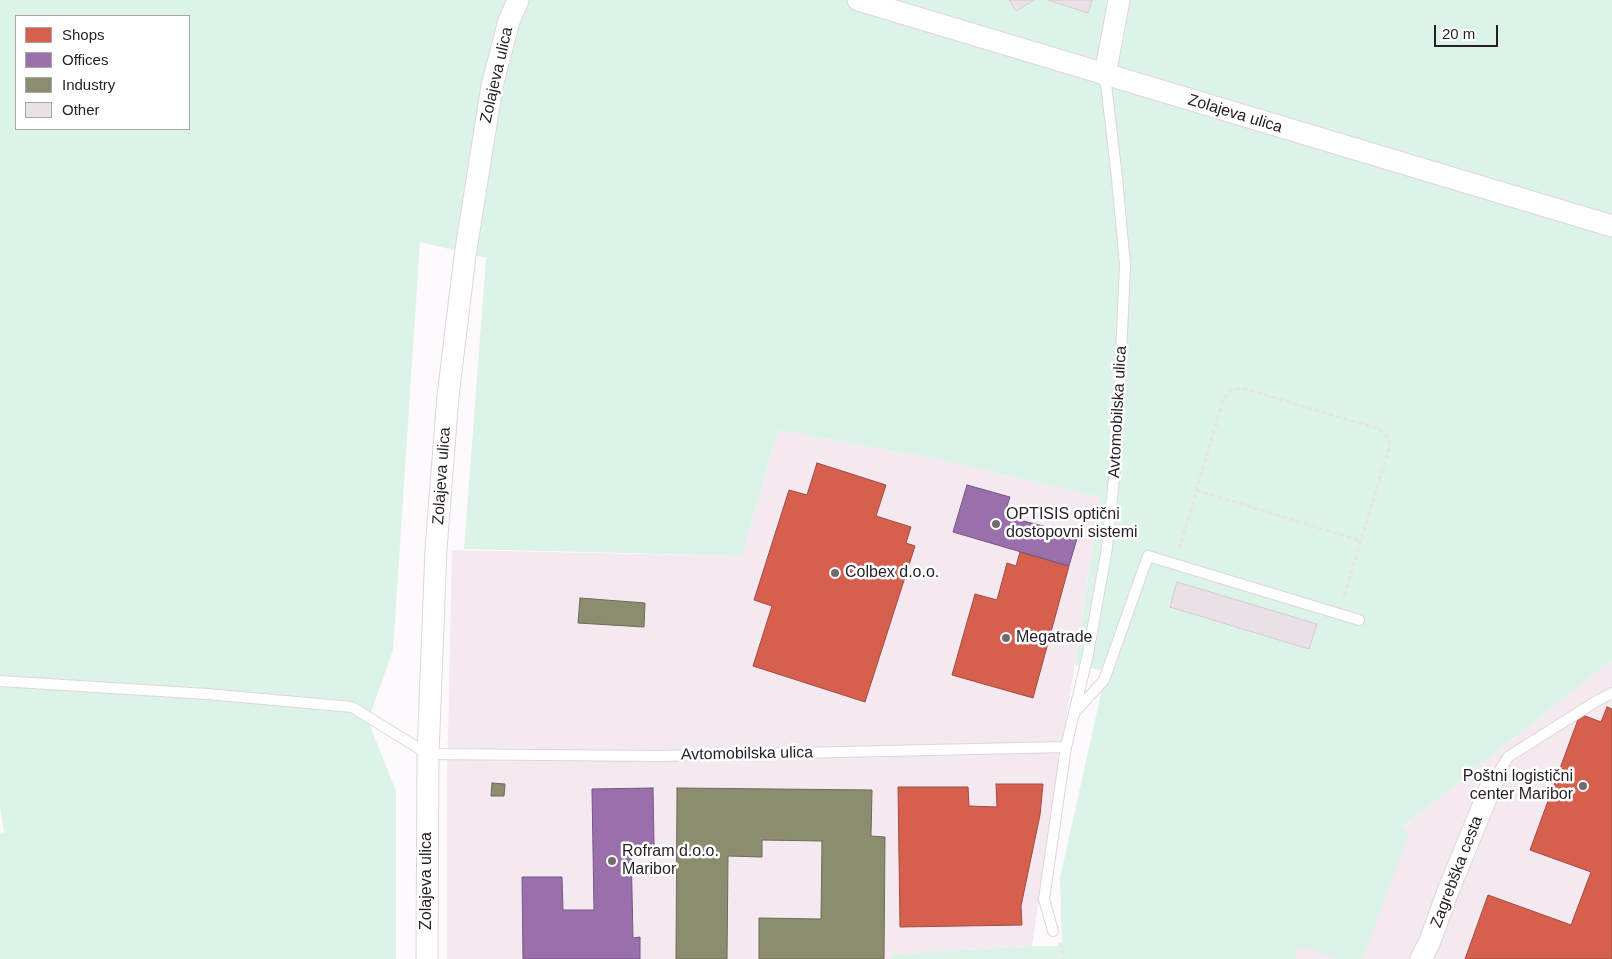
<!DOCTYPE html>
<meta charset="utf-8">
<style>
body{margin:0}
#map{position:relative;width:1612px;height:959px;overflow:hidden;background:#fef9fc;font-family:Helvetica,sans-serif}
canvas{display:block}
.legend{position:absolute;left:15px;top:15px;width:175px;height:115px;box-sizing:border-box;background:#fff;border:1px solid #a9a5a8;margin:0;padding:6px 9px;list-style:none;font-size:15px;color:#281d26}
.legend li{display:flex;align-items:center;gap:10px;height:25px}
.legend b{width:25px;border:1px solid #a9a5a8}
.scale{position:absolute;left:1434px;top:25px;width:64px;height:22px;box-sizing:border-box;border:2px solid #281d26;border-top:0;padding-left:6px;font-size:15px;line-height:18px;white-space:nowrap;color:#281d26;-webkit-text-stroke:4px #fff;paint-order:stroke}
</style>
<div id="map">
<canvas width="1612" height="959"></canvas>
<ul class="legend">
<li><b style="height:14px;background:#d6604d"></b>Shops</li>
<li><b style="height:14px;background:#9970ab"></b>Offices</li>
<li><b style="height:14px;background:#8c8c6e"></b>Industry</li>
<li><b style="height:14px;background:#eae1e8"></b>Other</li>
</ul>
<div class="scale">20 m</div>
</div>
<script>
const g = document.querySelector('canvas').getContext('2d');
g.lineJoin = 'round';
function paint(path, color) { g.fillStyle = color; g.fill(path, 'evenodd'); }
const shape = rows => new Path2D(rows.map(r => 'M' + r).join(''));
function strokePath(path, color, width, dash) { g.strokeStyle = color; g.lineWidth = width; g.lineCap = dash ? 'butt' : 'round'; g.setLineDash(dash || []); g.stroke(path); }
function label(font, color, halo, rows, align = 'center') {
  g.font = font + ' Helvetica,sans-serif'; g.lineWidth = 5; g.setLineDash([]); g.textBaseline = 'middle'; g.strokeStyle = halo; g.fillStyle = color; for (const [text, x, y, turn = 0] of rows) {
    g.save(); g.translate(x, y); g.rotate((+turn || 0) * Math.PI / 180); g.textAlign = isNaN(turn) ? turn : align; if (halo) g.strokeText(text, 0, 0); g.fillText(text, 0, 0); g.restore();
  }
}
paint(shape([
 [778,430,931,458,1100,497,1032,946,891,954,891,959,447,959,447,781,452,550,742,556],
 [1612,660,1612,959,1161,959,1285,946,1411,820]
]), '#f4e9f1');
paint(shape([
 [0,0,1612,0,1612,660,1411,820,1403,827,1409,834,1362,959,1337,959,1299,946,1294,959,891,959,891,954,1032,946,1062,946,1060,878,1106,671,1075,665,1100,497,931,458,778,430,742,556,464,549,486,258,420,242,393,650,368,721,396,791,396,959,0,959,0,833,4,832,0,806],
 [16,16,189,16,189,129,16,129]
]), '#dcf3e7');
const shops = shape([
 [817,463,886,485,876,516,911,527,906,543,915,546,865,702,753,666,772,606,754,600,789,490,807,495,817,463],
 [1020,552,1069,566,1033,698,952,675,975,594,997,600,1007,563,1016,566,1020,552],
 [1607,707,1612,709,1612,959,1465,959,1488,895,1571,925,1591,872,1530,850,1580,714,1601,722,1607,707],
 [996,784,1043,784,1040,815,1021,906,1022,925,900,927,898,787,968,787,969,806,997,807,996,784]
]);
paint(shops, '#d6604d');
strokePath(shops, '#a24c41', 1);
const offices = shape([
 [967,485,1010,497,1004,516,1078,535,1069,566,953,532,967,485],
 [653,788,654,845,631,846,633,938,640,937,640,959,523,959,522,877,562,877,563,910,594,910,592,789,653,788]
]);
paint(offices, '#9970ab');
strokePath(offices, '#775783', 1);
const industry = shape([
 [580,598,645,603,644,627,578,623,580,598],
 [492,783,505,784,504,796,491,796,492,783],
 [677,788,872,790,871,836,885,837,884,959,759,959,759,918,821,919,822,841,762,840,762,857,728,856,727,959,676,959,677,788]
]);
paint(industry, '#8c8c6e');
strokePath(industry, '#6e6b58', 1);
const building = shape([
 [1009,0,1034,0,1016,11,1009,0],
 [1048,0,1092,0,1088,13,1048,0],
 [1177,582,1317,624,1309,649,1170,607,1177,582]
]);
paint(building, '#eae1e8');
strokePath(building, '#d5ccd2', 1);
const service = shape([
 [0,681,207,694,352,707,428,754,660,756,1066,747],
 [1075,712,1104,680,1148,556,1359,620],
 [1492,784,1508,757,1595,702,1612,693],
 [1053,931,1044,899,1066,747,1088,654,1107,548,1117,448,1125,265,1117,178,1105,75]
]);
const minor = shape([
 [858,0,1612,226],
 [1105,75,1119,0],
 [427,959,428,754,436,549,448,396,465,256,492,86,509,21,518,0],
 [1421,959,1430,941,1448,891,1492,784]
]);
strokePath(service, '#ded5db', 12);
strokePath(minor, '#ded5db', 23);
strokePath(shape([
 [1196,490,1361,541],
 [1179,549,1223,400,1231,390,1242,388,1379,429,1388,437,1390,445,1343,599],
 [1059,943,1063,950,1063,959]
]), '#e6e5e6', 3, [5, 2.5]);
strokePath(service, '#fffeff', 10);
strokePath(minor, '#fffeff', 21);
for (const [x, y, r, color] of [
 [996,524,5,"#736a71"],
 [835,573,5,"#736a71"],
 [1006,638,5,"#736a71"],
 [1583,786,5,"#736a71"],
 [612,861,5,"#736a71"]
]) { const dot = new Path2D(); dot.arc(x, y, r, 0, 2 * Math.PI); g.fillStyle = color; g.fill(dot); strokePath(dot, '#fff', 2); }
label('16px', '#281d26', '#fff', [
 ["Zolajeva ulica",497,75,-77],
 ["Zolajeva ulica",1235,114,17],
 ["Avtomobilska ulica",1118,412,-87],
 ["Zolajeva ulica",442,476,-86],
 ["Avtomobilska ulica",747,754,-1],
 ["Zagrebška cesta",1457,872,-69],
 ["Zolajeva ulica",427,881,-90]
]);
label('16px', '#281d26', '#fff', [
 ["OPTISIS optični",1006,515],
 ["dostopovni sistemi",1006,533],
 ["Colbex d.o.o.",845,573],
 ["Megatrade",1016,638],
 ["Poštni logistični",1573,777,"right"],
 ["center Maribor",1573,795,"right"],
 ["Rofram d.o.o.",622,852],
 ["Maribor",622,870]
], 'left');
</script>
